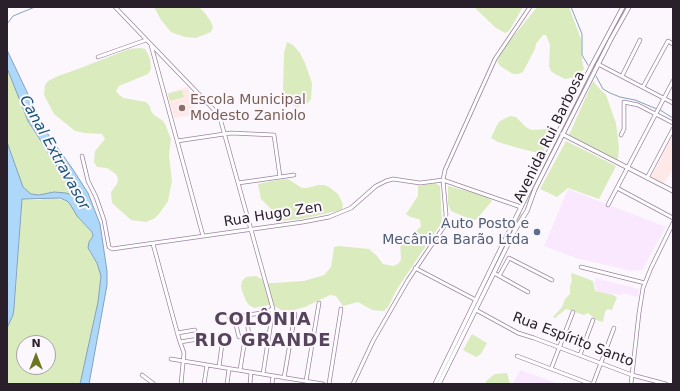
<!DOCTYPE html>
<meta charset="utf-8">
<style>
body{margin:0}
#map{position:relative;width:680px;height:391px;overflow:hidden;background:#fcf7fd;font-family:"DejaVu Sans",sans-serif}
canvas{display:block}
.frame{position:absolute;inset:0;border:8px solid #29202b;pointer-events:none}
.north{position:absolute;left:16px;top:335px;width:40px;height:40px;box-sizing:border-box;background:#fcf7fd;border:1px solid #a8a1a9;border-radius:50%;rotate:0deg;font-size:11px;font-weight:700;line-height:16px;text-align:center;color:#29202b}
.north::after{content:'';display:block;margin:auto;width:14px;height:18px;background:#6c7620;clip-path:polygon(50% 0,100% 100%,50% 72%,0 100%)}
</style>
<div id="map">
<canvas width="680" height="391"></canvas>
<div class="frame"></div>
<div class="north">N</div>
</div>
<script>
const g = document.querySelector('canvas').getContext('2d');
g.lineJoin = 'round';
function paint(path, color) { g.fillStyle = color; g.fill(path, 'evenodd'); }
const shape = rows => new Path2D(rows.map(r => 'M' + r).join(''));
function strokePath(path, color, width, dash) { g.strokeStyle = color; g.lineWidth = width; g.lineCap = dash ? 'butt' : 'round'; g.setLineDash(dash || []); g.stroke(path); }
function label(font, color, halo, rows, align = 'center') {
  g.font = font + ' "DejaVu Sans",sans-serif'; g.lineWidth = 4; g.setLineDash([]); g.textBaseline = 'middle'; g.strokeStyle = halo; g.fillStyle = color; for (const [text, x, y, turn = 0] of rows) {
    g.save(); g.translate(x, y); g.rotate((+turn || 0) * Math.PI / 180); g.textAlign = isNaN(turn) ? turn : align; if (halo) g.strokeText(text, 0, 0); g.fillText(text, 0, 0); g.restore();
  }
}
paint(shape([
 [568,189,666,227,642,270,631,271,576,258,544,246],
 [596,278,639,289,638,297,623,293,621,295,613,294,606,295,597,293,594,284],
 [520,370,559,384,513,384]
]), '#fae9fe');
paint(shape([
 [188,87,195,115,174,118,167,93],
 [671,138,673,139,673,171,672,171,663,184,651,177]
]), '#ffe9e8');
paint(shape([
 [154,7,199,7,205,13,211,22,213,27,211,32,196,38,185,37,176,34,171,32,161,20],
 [474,7,523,7,509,31,505,33,496,28],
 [537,7,569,7,581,39,582,60,584,69,577,77,565,79,555,74,551,71,549,66,550,45,546,35,543,35,536,44,535,49,523,72,518,74,513,74,500,66,497,61,504,48],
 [287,42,293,45,300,53,305,63,312,83,311,99,308,103,298,107,288,104,283,89,284,53],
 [140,48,145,49,148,54,150,59,151,69,148,74,119,86,116,91,119,95,124,98,146,102,150,106,151,111,154,115,162,120,165,124,171,139,169,155,172,181,168,201,159,214,155,218,146,222,131,220,112,203,111,192,117,184,118,179,116,174,107,168,97,167,94,162,95,151,105,139,102,134,85,133,75,131,54,114,44,95,45,85,48,81,58,76,78,69,129,49],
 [7,68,32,129,81,203,60,192,35,195,31,194,23,188,7,142],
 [593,81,599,88,606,95,616,123,619,147,618,160,569,135],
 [182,90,184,97,170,101,168,94],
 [510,116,516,117,527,128,532,130,548,129,552,133,543,152,538,153,518,148,498,142,491,138,497,125,500,121],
 [555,141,557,142,527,203,526,203],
 [566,141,616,166,599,199,568,188,557,197,540,189],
 [288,179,302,188,307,188,318,185,324,185,329,187,338,194,343,204,342,209,337,211,302,219,281,221,276,220,272,210,261,199,258,184,277,180],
 [435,183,440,186,442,222,397,289,388,307,384,311,372,310,358,302,343,306,336,296,330,295,305,307,294,310,283,311,273,305,268,305,254,308,249,305,246,301,242,291,241,286,242,281,246,277,256,276,268,283,273,283,304,281,324,275,331,267,334,247,339,246,369,249,377,256,383,264,393,266,398,264,401,260,400,240,414,233,421,226,420,220,415,218,410,217,406,214,418,196,418,186],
 [448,186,486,196,492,201,476,220,465,217,451,211,448,204],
 [53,198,67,201,70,204,77,216,92,232,93,236,89,242,89,251,97,263,101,276,98,302,80,384,7,384,7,328,13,315,16,290,22,199,38,200],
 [24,343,48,343,48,367,24,367],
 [520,213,522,214,489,277,488,277],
 [572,273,593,281,595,291,613,295,617,297,612,310,607,309,605,312,603,322,596,320,588,313,584,315,566,309,555,318,553,317,562,307,565,299,570,294,570,286,572,280,571,276],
 [472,334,487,343,481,354,476,357,463,350],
 [507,373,510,384,485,384,487,380,495,374]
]), '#daecbd');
const water = shape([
 [7,50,45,130,74,171,88,193,100,224,107,271,107,285,89,384,80,384,98,302,101,276,97,263,88,248,89,242,93,236,92,232,77,216,70,204,67,201,60,198,22,199,14,308,13,315,7,328,7,142,23,187,31,194,39,195,54,192,66,193,72,195,79,201,28,121,7,68,7,50]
]);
paint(water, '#add8f9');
strokePath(water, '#85a1bb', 1);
strokePath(shape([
 [571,7,582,34,582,55,588,65],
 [7,24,13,16,35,7],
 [596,76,603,89,610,93,620,97,635,100,657,109],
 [660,110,673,118]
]), '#85a1bb', 1);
const minor = shape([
 [115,7,217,113,220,118,273,309,263,374],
 [151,45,203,236],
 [98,57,146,40],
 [598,64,673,103],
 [622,76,640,40],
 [643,87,668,41,673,44],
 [621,135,624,129,624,102,638,105,673,123],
 [177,141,231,133,274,135,280,177],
 [82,156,88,181,96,197,104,220,109,247,112,249,303,222,329,217,351,208,376,186,386,181,393,179,420,183,443,180,521,207],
 [647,178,673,129],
 [238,183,294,175],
 [617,188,673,218],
 [608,205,673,81],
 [153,244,179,339,184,353,181,384],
 [581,267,645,283],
 [415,268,476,300],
 [494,273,528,292],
 [499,276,509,258,552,280],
 [476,310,518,333,534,338,632,375,666,384],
 [246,315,249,335],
 [234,317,239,337],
 [229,318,261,313,273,309],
 [177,333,195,330],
 [180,342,198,339],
 [580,355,593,320],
 [517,356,591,384],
 [171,359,323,384],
 [219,367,222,344],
 [551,369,573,312],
 [240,370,245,339],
 [142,375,154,384],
 [284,378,295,314],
 [306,381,319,303],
 [204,384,207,365],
 [227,384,229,369],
 [250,384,251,372],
 [272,384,273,376],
 [329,384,341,309],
 [353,384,373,341,408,280,445,225,446,214,443,180,445,170,495,59,530,7],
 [593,384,614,328],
 [631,384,639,313,643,288,651,268,673,223]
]);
const major = shape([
 [562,134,673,191],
 [435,384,521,207,591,67,623,7],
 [439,384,515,230,527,211,535,189,611,39,629,7]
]);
strokePath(minor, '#9b85a0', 4.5);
strokePath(major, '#9b85a0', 5);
strokePath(minor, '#fff', 3);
strokePath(major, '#fff', 3.5);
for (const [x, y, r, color] of [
 [182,108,4,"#8d6e63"],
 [537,232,4,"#5c6f8a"]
]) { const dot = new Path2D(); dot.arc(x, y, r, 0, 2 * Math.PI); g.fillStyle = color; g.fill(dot); strokePath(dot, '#fcf7fd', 1.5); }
label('14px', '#785e54', '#fcf7fd', [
 ["Escola Municipal",190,100],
 ["Modesto Zaniolo",190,116]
], 'left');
label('14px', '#29202b', '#fcf7fd', [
 ["Avenida Rui Barbosa",550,137,-64],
 ["Rua Hugo Zen",273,215,-9],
 ["Rua Espírito Santo",573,340,21]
]);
label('14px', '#4e5e75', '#fcf7fd', [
 ["Auto Posto e",529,224],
 ["Mecânica Barão Ltda",529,240]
], 'right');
label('italic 15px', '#14547a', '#fcf7fd', [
 ["Canal Extravasor",54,153,61]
]);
g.letterSpacing = '1px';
label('bold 18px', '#57435b', '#fcf7fd', [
 ["COLÔNIA",263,320],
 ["RIO GRANDE",263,341]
]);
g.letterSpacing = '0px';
</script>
